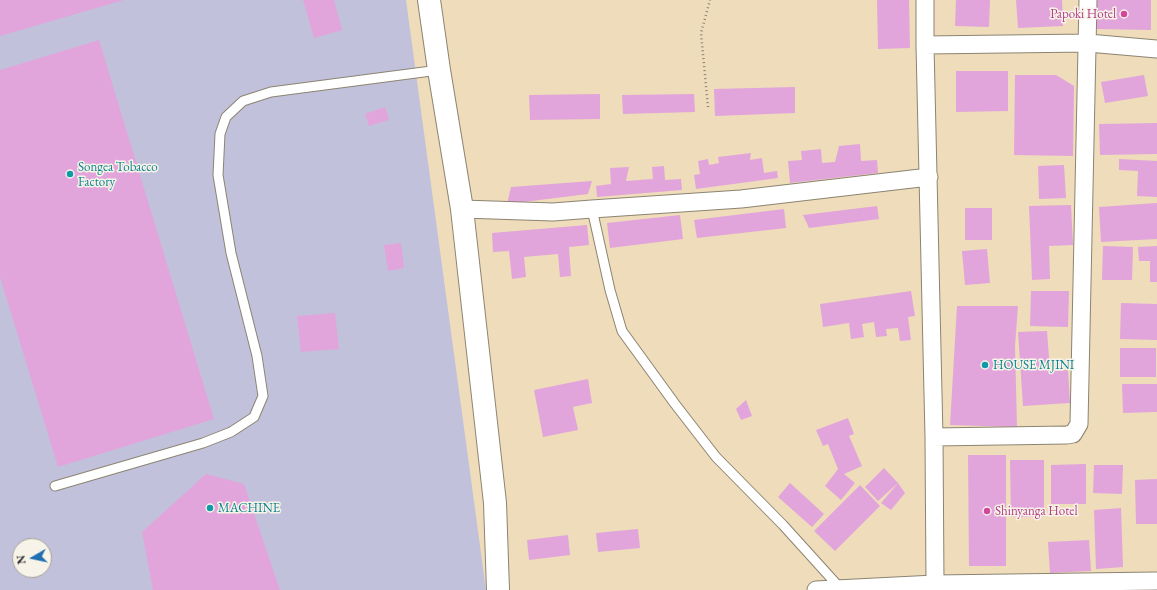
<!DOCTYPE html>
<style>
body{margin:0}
#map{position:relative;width:1157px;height:590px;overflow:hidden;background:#eedcba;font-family:"EB Garamond",serif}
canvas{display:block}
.north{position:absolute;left:12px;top:538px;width:40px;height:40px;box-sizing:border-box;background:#f7f3e8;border:1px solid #a5a39c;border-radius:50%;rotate:261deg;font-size:11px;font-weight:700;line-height:16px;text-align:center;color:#2b2b2b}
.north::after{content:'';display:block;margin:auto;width:14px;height:18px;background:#1f6fb2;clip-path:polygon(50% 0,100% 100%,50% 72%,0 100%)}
</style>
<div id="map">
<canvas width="1157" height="590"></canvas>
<div class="north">N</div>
</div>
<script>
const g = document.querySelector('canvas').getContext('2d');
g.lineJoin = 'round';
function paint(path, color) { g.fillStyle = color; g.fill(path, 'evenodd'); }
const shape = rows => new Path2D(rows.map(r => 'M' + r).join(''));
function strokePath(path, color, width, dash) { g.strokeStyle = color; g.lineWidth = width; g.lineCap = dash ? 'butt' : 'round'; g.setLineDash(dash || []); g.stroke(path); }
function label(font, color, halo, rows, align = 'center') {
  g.font = font + ' "EB Garamond",serif'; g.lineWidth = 3; g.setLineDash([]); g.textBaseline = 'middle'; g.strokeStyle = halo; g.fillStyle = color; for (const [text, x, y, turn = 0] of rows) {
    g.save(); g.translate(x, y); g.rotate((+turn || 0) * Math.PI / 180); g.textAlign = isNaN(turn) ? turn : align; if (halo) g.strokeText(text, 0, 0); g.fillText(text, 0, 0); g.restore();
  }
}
paint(shape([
 [0,0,406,0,486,590,0,590],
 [20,546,44,546,44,570,20,570]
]), '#c2c1dc');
paint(shape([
 [0,0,124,0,0,36],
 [303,0,334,0,342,30,314,38],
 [877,0,909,0,910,48,878,49],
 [956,0,990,0,989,27,955,26],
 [1016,0,1062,0,1063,26,1018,28],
 [1097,0,1151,0,1151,30,1097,29],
 [99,40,214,419,58,467,0,277,0,70],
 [956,71,1008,71,1008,111,956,112],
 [1015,75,1056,75,1074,86,1073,156,1014,155],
 [1144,75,1148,96,1105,103,1101,82],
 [795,87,795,113,715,116,714,89],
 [600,94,600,119,530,120,529,95],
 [694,94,695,112,623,114,622,95],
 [385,107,389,120,369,126,365,114],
 [1157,123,1157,154,1100,155,1099,124],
 [860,144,861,161,877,160,878,173,790,183,788,161,802,160,801,151,821,149,822,163,835,162,839,146],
 [751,153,750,160,762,158,764,173,777,171,778,178,696,189,694,175,700,174,698,161,708,159,709,165,719,163,718,157],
 [1119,159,1157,161,1157,197,1137,196,1138,171,1119,170],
 [1064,165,1066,198,1039,199,1038,166],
 [664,166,665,180,681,179,682,190,597,197,596,186,611,184,610,168,629,167,626,181,653,179,652,167],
 [592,181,588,194,507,204,511,187],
 [1157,203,1157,239,1101,242,1099,207],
 [1071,205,1073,245,1049,246,1050,279,1032,280,1029,206],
 [877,206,879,219,809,228,803,215],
 [965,208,992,208,992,240,965,240],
 [784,209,786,228,697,238,694,220],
 [680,215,683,239,610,248,607,223],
 [587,225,589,245,569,247,571,276,560,277,558,254,524,257,526,277,512,279,509,251,493,252,492,233],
 [401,243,404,268,388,271,384,245],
 [1103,246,1133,247,1132,280,1102,280],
 [1157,246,1157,282,1150,282,1150,261,1139,261,1138,247],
 [987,249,990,283,965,285,962,251],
 [911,291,915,316,908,317,911,340,900,341,898,328,886,329,887,336,876,337,874,322,862,324,864,337,851,339,849,323,823,327,820,304],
 [1031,291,1069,291,1068,327,1030,326],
 [1121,303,1157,304,1157,340,1120,339],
 [957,306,1018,306,1015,346,1017,427,950,425],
 [335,313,339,349,301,352,297,316],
 [1047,331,1050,371,1068,370,1070,403,1023,406,1018,332],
 [1120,348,1156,348,1156,377,1120,377],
 [588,379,592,403,573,407,578,430,543,437,534,390],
 [1122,384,1157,384,1157,412,1123,413],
 [746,400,752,416,741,420,736,409],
 [848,418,854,434,849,436,862,466,844,474,855,483,841,500,825,486,838,469,828,444,823,446,816,430],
 [968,455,1006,455,1006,566,969,566],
 [1010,460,1044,460,1044,517,1011,517],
 [1086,464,1086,504,1051,504,1051,465],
 [1094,465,1123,465,1122,494,1093,493],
 [884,468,898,483,878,501,865,487],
 [206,474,244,484,280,590,153,590,142,532],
 [1157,479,1157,524,1136,524,1135,480],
 [790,483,824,514,812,527,778,497],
 [898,483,905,493,891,510,881,503],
 [860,485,880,506,835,551,814,531],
 [1121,508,1123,567,1096,569,1094,510],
 [638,529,640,548,598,552,596,533],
 [568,535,570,555,529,560,527,540],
 [1089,540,1091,571,1050,573,1048,542]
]), '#e1a5db');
const lane = shape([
 [592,209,610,290,622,331,675,404,716,457,783,525,840,588],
 [55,486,203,443,231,432,254,417,263,396,257,356,231,253,218,175,220,134,226,117,243,101,271,92,439,70]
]);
const street = shape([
 [925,0,925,45,934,437,935,584],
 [925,45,1088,43,1157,49],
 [462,209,553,212,592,209,741,199,929,177],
 [934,437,1067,435,1073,434,1079,424,1088,0],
 [816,590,935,584,1157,581]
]);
const secondary = shape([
 [429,0,439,70,462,209,495,503,498,590]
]);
strokePath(lane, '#8c8472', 11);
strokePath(street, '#8c8472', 19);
strokePath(secondary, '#8c8472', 24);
strokePath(shape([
 [708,107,701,33,710,0]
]), '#8c8472', 2.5, [1, 3]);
strokePath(lane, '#fff', 9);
strokePath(street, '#fff', 17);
strokePath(secondary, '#fff', 22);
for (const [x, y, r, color] of [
 [1124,14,4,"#d1479c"],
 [70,174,4,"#0f9aa8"],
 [985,365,4,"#0f9aa8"],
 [210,508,4,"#0f9aa8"],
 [987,511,4,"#d1479c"]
]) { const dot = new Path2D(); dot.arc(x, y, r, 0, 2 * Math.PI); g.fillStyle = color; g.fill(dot); strokePath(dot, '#f7f3e8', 1.5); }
label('13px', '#b23c85', '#f7f3e8', [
 ["Papoki Hotel",1116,14],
 ["Shinyanga Hotel",995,511,"left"]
], 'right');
label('13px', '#0d838f', '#f7f3e8', [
 ["Songea Tobacco",78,167],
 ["Factory",78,182],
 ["HOUSE MJINI",993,365],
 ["MACHINE",218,508]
], 'left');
</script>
